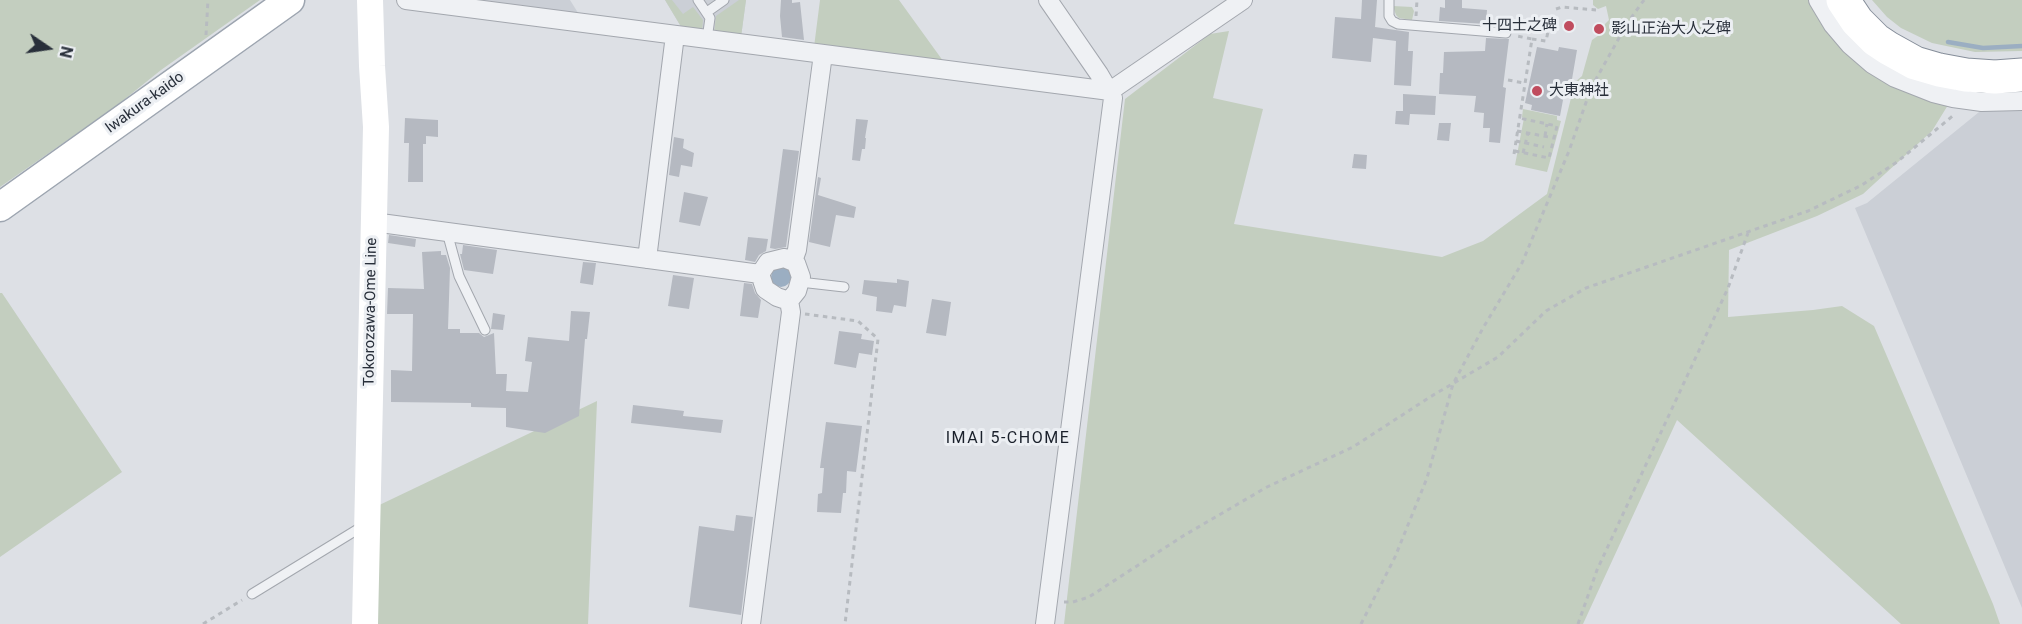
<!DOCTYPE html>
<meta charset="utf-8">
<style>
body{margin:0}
#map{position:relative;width:2022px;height:624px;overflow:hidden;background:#dde0e5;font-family:Roboto,sans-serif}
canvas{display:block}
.north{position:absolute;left:18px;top:18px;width:60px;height:60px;-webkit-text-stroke:4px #eceff3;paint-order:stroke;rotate:103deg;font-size:16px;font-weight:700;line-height:24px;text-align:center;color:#282f3a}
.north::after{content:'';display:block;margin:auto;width:21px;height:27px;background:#282f3a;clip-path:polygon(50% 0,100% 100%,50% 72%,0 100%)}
</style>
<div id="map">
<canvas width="2022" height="624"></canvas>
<div class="north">N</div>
</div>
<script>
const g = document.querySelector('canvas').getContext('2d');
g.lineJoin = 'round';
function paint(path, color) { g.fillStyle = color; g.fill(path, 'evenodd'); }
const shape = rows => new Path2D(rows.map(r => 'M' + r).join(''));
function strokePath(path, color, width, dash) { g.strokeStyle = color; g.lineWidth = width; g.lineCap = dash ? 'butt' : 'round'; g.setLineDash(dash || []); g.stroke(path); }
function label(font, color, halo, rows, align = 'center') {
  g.font = font + ' Roboto,"Noto Sans JP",sans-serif'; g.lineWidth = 6; g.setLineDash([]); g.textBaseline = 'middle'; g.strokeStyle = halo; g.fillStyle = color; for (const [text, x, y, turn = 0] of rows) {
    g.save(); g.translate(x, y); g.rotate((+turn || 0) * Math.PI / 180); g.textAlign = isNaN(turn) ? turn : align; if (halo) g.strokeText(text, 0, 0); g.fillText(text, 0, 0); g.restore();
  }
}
paint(shape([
 [455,0,570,0,580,16],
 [665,0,746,0,741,37,683,30],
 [2022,106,2022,608,1855,208,1867,203,1984,108]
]), '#cbcfd6');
paint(shape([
 [0,0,260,0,161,70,115,107,0,187],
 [665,0,672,0,683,14,693,7,703,20,702,31,683,30],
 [739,0,746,0,741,37,714,34,716,16],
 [820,0,899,0,946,65,814,47],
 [1593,0,1811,0,1948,105,1932,131,1863,194,1817,216,1729,250,1728,317,1813,310,1842,306,1874,326,1993,604,2000,624,1901,624,1677,420,1583,624,1064,624,1125,99,1210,34,1229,31,1213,98,1263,109,1234,224,1442,257,1483,241,1547,194,1575,82,1582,76,1592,40,1602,33,1605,24,1609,20,1606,6,1598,9,1593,5],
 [1872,0,2022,0,2022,51,1975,52,1932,43,1901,28,1887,17],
 [1393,6,1412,7,1414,11,1412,20,1399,18,1396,15],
 [1523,109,1557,116,1557,120,1561,121,1547,172,1515,165,1524,118,1522,117],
 [0,293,2,293,122,472,0,557],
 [597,401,588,624,372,624,371,509]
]), '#c3cebf');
paint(shape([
 '771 277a10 10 0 1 1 20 0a10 10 0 1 1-20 0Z'
]), '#9baec2');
strokePath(shape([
 [1948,42,1983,48,2022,46]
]), '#9baec2', 4.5);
paint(shape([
 [781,0,792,0,792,3,800,2,804,40,782,37,780,16],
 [1362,0,1377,0,1375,27,1409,32,1408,51,1413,51,1411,86,1394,85,1396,41,1373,38,1371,62,1332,58,1335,17,1361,19],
 [1445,0,1462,0,1462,8,1487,10,1486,24,1439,21,1440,7,1445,8],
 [1486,38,1509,39,1503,87,1506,88,1500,143,1489,142,1490,128,1483,128,1484,113,1474,112,1476,96,1439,94,1440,73,1443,73,1444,52,1485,51],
 [1537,47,1558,51,1559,47,1577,50,1571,85,1566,84,1560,116,1531,110,1532,105,1525,103],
 [1403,94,1436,96,1435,115,1410,114,1409,125,1395,124,1396,111,1403,111],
 [405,118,438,120,438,137,426,136,426,144,423,144,423,182,408,182,409,143,404,143],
 [856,119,868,120,865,138,866,138,865,149,862,149,860,161,852,160],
 [1439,123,1451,123,1449,141,1437,140],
 [674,137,684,139,683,148,694,153,692,167,681,165,679,177,669,175],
 [783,149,799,151,786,247,775,249,770,248],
 [1354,154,1367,155,1366,169,1352,168],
 [818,177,821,178,818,195,856,207,854,218,836,215,830,247,809,242],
 [684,192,708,197,700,226,679,222],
 [389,235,416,239,415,247,388,243],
 [748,237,768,239,766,251,759,255,755,262,745,260],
 [463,245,497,250,493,274,464,270,460,254,462,254],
 [441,251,441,255,446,255,450,268,448,329,460,329,460,333,479,333,484,337,494,333,496,374,507,374,506,391,528,392,532,362,525,361,528,337,569,341,571,311,590,312,587,339,585,339,579,416,545,433,506,427,506,408,471,407,471,403,391,402,391,370,412,371,413,314,387,314,388,288,424,289,422,252],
 [583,262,596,263,593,285,580,283],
 [673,275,694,278,689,309,668,306],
 [897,279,909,281,906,307,894,305,892,313,876,311,877,297,862,294,864,280,897,283],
 [744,283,752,284,755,293,761,300,758,318,740,316],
 [932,299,951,302,946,336,926,333],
 [493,313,505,315,503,330,491,329],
 [839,331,862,334,861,339,874,341,872,355,859,353,856,368,834,364],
 [633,405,684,411,683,416,723,420,721,433,631,423],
 [826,422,862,426,856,472,847,471,846,493,843,493,841,513,817,512,818,494,822,493,824,468,820,468],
 [736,515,753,517,741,615,689,607,699,526,734,531]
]), '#b5b9c1');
const lane = shape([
 [698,0,710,18,707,39],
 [1389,0,1389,16,1392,21,1398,24,1506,33],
 [707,12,724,0],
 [447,232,459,276,485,330],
 [800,282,844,287],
 [252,594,363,526]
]);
const street = shape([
 [406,0,1110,91,1243,0],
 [1818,0,1833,25,1850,45,1872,64,1895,78,1933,93,1953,98,1982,102,2022,101],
 [373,222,760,274],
 [784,258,796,263,801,277,797,291,789,301,777,297,765,289,760,274,768,262,784,258],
 [647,259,675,35],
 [793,261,797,250,823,54],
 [751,624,791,312,789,301],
 [1045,624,1113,98,1099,74,1048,0]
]);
const primary = shape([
 [0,207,290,0]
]);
const highway = shape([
 [1843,0,1857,21,1876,40,1888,48,1915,63,1939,70,1966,75,1995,77,2022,75]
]);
strokePath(lane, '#a3a7ae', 11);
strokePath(street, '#a3a7ae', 20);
strokePath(primary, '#9da5b0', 31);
strokePath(highway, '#868e9a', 35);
strokePath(shape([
 [1556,9,1562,7,1596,10],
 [1416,16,1417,0],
 [206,35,208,0],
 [1532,39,1546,41,1549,27,1555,17],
 [1508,80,1524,83],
 [1517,131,1554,138],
 [1545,136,1547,124],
 [1516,141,1544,147],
 [1515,151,1549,158,1557,126,1519,118],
 [1523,153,1528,133],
 [1514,154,1532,39,1517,36],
 [805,314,858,321,878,339,845,624],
 [1064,602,1073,602,1089,597,1183,536,1267,487,1353,447,1430,397,1498,357,1546,311,1586,288,1808,211,1862,185,1897,162,1955,114],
 [203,624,242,600],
 [1361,624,1395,557,1427,478,1453,384,1483,328,1522,263,1569,151,1591,88,1628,22,1644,0],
 [1578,624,1597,570,1728,288,1748,233]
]), '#b7bbc0', 3, [4.5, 4.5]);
strokePath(lane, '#eff1f4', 9);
strokePath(street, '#eff1f4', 18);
strokePath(shape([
 [365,624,376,127,372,66,370,0]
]), '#fff', 26);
strokePath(primary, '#fff', 28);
strokePath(highway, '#fff', 33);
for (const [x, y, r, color] of [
 [1569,26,6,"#c04c5e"],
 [1599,29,6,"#c04c5e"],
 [1537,91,6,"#c04c5e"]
]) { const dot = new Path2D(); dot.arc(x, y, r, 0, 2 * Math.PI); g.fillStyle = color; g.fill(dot); strokePath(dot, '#eceff3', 2); }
label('15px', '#282f3a', '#eceff3', [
 ["十四士之碑",1557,26,"right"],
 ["影山正治大人之碑",1611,29],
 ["大東神社",1549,91]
], 'left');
label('15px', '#282f3a', '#eceff3', [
 ["Iwakura-kaido",145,103,-36],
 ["Tokorozawa-Ome Line",371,312,-89]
]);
g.letterSpacing = '1.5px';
label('16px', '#1a202b', '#eceff3', [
 ["IMAI 5-CHOME",1008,439]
]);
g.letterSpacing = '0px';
</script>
